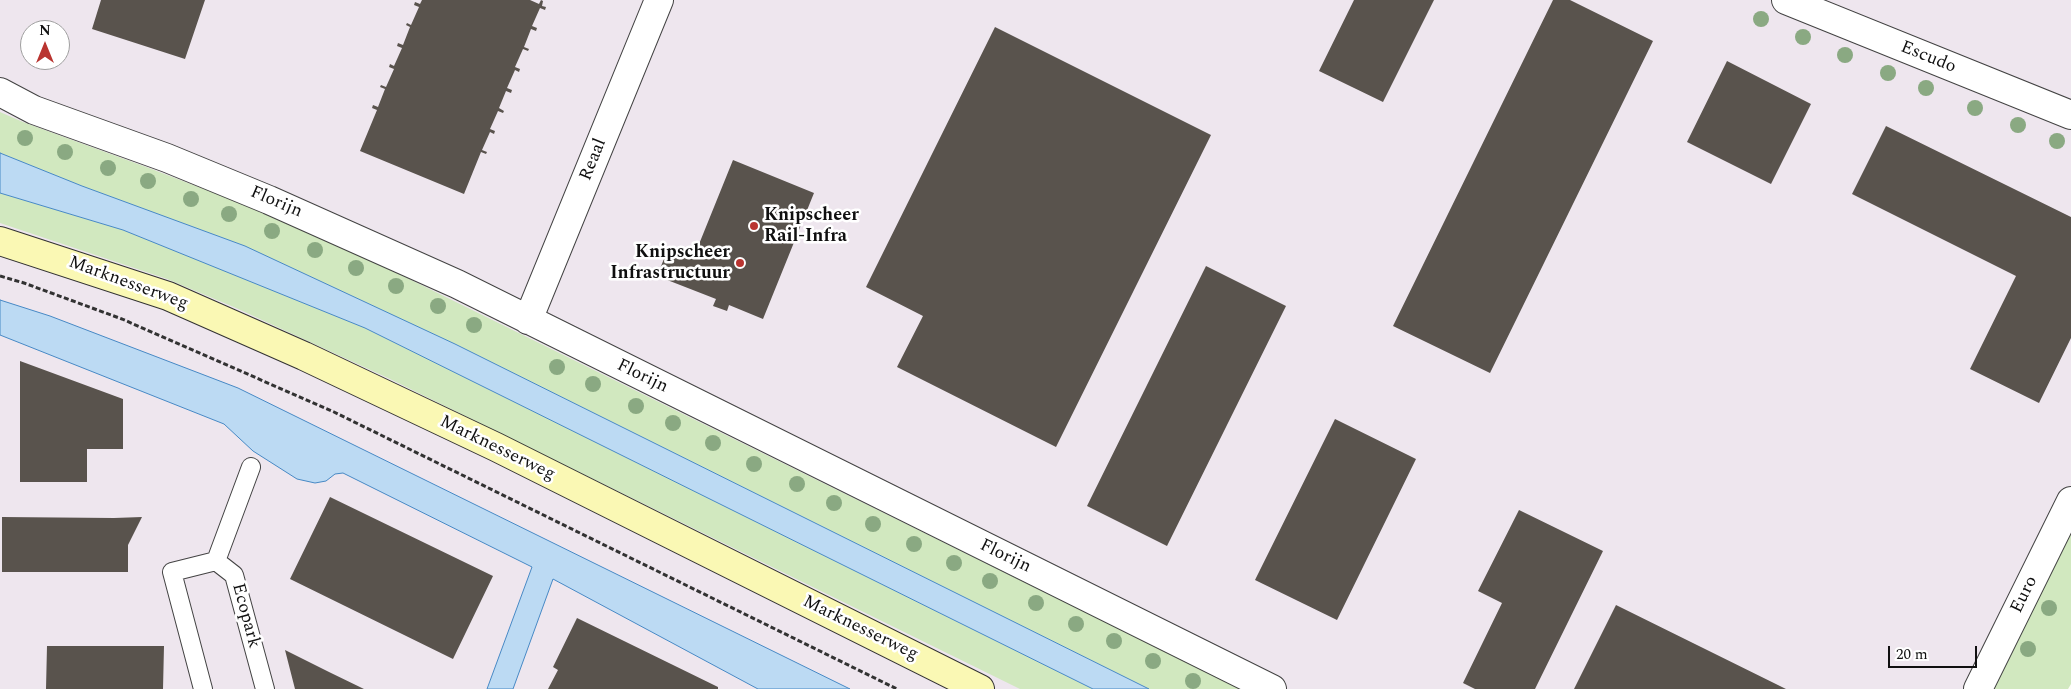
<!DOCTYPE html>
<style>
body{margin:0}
#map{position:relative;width:2071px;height:689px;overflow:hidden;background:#fefdf5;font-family:Spectral,serif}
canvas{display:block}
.north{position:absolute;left:20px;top:20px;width:50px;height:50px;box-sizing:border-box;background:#fff;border:1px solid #9f9f9f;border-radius:50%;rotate:0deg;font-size:14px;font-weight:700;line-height:20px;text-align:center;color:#101010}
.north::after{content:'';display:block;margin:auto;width:18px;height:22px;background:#b93430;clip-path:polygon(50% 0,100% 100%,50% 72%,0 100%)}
.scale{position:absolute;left:1888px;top:646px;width:89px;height:22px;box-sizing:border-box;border:2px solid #101010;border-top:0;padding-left:6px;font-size:15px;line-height:18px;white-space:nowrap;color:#101010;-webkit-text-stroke:4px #fff;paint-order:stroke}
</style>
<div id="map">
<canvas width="2071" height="689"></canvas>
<div class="north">N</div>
<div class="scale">20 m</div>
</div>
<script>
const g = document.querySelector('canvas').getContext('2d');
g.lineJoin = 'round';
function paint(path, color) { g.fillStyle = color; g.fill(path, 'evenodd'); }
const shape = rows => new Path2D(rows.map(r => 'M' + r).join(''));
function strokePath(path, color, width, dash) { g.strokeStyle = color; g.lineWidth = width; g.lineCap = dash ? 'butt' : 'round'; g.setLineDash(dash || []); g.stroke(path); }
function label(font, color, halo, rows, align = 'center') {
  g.font = font + ' Spectral,serif'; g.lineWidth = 5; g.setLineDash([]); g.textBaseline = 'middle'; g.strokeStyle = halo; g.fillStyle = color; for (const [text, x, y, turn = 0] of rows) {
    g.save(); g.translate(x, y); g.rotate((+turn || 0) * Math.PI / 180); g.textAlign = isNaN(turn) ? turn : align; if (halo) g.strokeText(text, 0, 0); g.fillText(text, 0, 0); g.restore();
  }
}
paint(shape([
 [0,0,2071,0,2071,600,2029,689,0,689],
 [30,30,60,30,60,60,30,60]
]), '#eee6ee');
paint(shape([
 [0,112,23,122,149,168,235,201,389,269,1241,689,1149,689,455,344,245,246,82,186,0,153],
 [0,193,123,230,365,328,1093,689,1020,689,390,379,236,308,167,279,0,223],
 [2071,532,2071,684,2068,689,1994,689]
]), '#d1e8bf');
const water = shape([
 [0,153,82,186,245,246,455,344,1149,689,1093,689,365,328,123,230,0,193,0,153],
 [0,300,50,316,238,388,850,689,758,689,553,579,513,689,487,689,532,567,343,473,335,474,326,481,315,483,297,479,253,451,224,424,0,335,0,300]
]);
paint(water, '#bcdaf3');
strokePath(water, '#4789c5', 1);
paint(shape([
 [101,0,205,0,185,59,92,29],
 [422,0,530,0,539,4,541,0,543,1,542,6,546,7,545,10,540,8,532,26,537,28,536,31,531,29,524,47,529,49,528,51,523,49,515,67,520,69,519,72,515,70,507,88,512,90,511,93,506,91,499,108,504,111,503,113,498,111,490,129,495,131,494,134,490,132,482,150,487,152,486,154,481,152,464,194,360,151,377,110,372,108,373,105,378,107,385,89,380,87,381,85,386,87,394,69,389,67,390,64,394,66,402,48,397,46,398,43,403,45,410,27,406,25,407,23,411,25,419,7,414,5,415,2,420,4],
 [1354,0,1434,0,1383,102,1319,71],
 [1553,0,1570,0,1653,41,1490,373,1393,326],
 [995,27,1211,135,1056,447,897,367,923,316,866,287],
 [1727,61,1811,104,1771,184,1687,142],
 [1886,126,2071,217,2071,338,2039,403,1970,369,2016,276,1852,194],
 [733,160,814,193,763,319,729,305,727,311,713,306,716,299,657,276,668,249,693,259],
 [1206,266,1286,306,1167,546,1087,506],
 [20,361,123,399,123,449,87,449,87,482,20,482],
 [1335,419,1416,459,1337,620,1255,580],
 [330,497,493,576,453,659,290,579],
 [1519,510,1603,551,1535,689,1475,689,1463,683,1502,603,1478,591],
 [2,517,114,518,142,517,128,545,128,572,2,572],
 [1616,605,1786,689,1574,689],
 [577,618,718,687,718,689,548,689,558,670,553,667],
 [47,646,164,646,163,689,46,689],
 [285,650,329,672,364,689,295,689]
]), '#59534d');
const lane = shape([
 [251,467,216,561,234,575,265,689],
 [203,689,172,572,216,561]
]);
const street = shape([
 [1786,0,2071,115],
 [0,92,34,110,167,158,269,200,457,284,1272,689],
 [528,320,659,0],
 [1978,689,2071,501]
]);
const secondary = shape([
 [0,241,168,296,304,356,496,447,980,689]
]);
strokePath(lane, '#434343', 20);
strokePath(street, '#434343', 30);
strokePath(secondary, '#323232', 30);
strokePath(shape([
 [0,276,24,283,122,319,334,412,897,689]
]), '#323232', 3, [5, 2.5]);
strokePath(lane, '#fff', 18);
strokePath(street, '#fff', 28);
strokePath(secondary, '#faf8b4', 28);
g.fillStyle = '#8aa982';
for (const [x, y] of [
 [1761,19],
 [1803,37],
 [1845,55],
 [1888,73],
 [1926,88],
 [1975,108],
 [2018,125],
 [25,138],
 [2057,141],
 [65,152],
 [108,168],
 [148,181],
 [191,199],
 [229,214],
 [272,231],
 [315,250],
 [356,268],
 [396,286],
 [438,306],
 [474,325],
 [557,367],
 [593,384],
 [636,406],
 [673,423],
 [713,443],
 [754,464],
 [797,484],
 [834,503],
 [873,524],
 [914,544],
 [954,563],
 [990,581],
 [1036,603],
 [2049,608],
 [1076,624],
 [1114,641],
 [2028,649],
 [1153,661],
 [1193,681]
]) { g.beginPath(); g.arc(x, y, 8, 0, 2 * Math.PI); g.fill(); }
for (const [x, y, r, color] of [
 [754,226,5,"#b93430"],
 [740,263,5,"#b93430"]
]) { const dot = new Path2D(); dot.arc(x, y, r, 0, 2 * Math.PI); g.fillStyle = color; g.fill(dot); strokePath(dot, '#fff', 2); }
label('18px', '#101010', '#fff', [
 ["Escudo",1928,58,22],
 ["Reaal",594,160,-68],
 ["Florijn",276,203,23],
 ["Marknesserweg",128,284,20],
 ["Florijn",642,377,26],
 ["Marknesserweg",497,449,26],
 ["Florijn",1005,557,26],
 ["Euro",2025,595,-64],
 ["Ecopark",245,616,75],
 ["Marknesserweg",860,629,26]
]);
label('bold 18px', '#101010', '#fff', [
 ["Knipscheer",764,216],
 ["Rail-Infra",764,237],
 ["Knipscheer",730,253,"right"],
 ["Infrastructuur",730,274,"right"]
], 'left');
</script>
